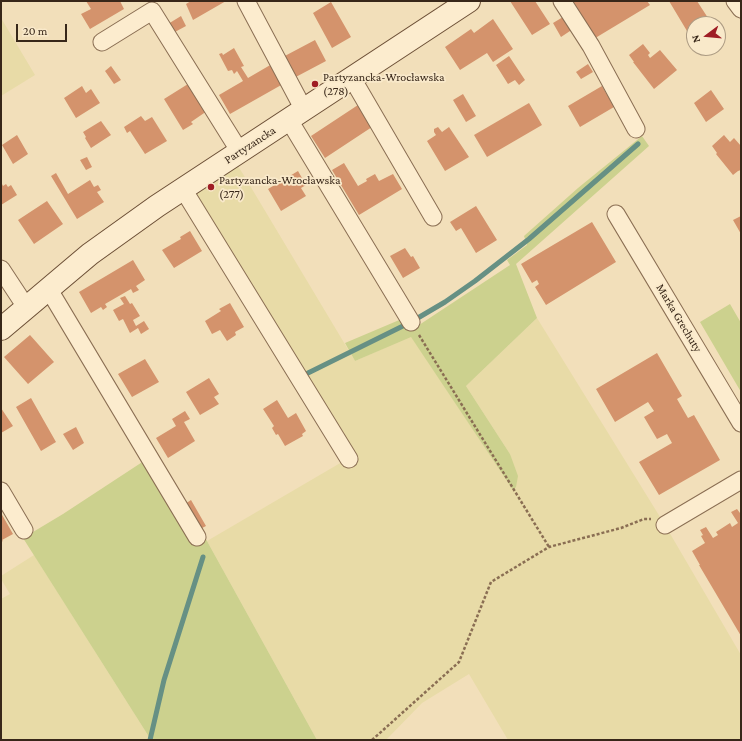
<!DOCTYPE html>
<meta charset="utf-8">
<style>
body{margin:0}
#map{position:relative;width:742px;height:741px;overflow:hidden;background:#f2dfba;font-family:"Crimson Pro",serif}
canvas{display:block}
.frame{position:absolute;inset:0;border:2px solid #382719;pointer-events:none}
.north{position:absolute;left:686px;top:16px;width:40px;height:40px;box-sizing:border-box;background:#f9e9ca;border:1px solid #ac9b83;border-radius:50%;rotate:254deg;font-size:11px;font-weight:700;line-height:16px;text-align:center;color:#382719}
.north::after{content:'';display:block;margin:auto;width:14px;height:18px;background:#9f1d24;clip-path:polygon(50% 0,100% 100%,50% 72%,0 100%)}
.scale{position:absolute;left:16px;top:24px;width:51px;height:18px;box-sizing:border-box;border:2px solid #382719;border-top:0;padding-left:5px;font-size:12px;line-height:14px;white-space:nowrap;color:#382719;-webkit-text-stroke:3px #f9e9ca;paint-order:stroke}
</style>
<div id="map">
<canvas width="742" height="741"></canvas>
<div class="frame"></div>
<div class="north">N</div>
<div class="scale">20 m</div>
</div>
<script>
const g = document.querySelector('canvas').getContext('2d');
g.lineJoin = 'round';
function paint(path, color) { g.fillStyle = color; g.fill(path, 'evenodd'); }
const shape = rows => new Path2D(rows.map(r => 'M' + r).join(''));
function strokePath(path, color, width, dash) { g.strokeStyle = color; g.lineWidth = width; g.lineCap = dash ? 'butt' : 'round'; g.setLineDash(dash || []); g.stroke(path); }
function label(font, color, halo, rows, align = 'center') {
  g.font = font + ' "Crimson Pro",serif'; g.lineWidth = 3.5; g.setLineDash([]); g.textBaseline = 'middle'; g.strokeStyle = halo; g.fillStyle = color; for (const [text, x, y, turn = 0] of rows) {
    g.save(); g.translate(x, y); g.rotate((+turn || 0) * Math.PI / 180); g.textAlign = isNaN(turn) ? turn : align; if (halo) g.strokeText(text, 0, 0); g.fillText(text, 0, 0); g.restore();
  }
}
paint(shape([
 [1,18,35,75,1,96],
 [232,157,243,174,355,361,411,336,513,490,510,454,466,386,537,318,665,525,741,655,741,740,508,740,469,674,422,703,386,740,317,740,207,541,342,462,183,189],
 [34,555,151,740,1,740,1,599,10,594,1,579,1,576]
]), '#e8dba7');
paint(shape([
 [642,136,649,146,516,264,537,318,466,386,510,454,518,476,516,487,513,490,411,337,355,361,345,343,404,318,419,325,510,265,507,260,527,245,524,236,578,188],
 [730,304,741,323,741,392,700,322],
 [153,455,185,504,207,541,317,740,151,740,23,538,63,514]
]), '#ccd18e');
strokePath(shape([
 [308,373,411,322,445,302,475,281,529,239,638,144],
 [150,740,164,680,203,557]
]), '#669084', 5);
paint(shape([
 [86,1,120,1,124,9,90,29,81,14,91,9],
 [191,1,226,1,193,20,186,4],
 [510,1,535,1,550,24,532,35],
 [567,1,647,1,650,5,592,40],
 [669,1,697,1,708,18,698,24,694,24,694,27,687,31],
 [331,2,351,37,332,48,313,13],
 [568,14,576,27,561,37,553,23],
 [181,16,186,26,173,33,168,24],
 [493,19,513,49,493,62,487,53,460,70,445,47,471,29,474,33],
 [315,40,326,61,292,79,281,58],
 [643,44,650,53,648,55,650,58,660,50,677,70,654,89,633,62,634,62,629,55],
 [234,48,244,66,241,67,248,78,272,64,283,84,230,114,219,95,243,81,237,71,234,74,232,70,228,71,219,54,222,53,223,55],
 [509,56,525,80,519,85,515,80,508,84,496,65],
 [588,64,593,72,581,79,576,72],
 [111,66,121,80,114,84,105,71],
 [188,84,207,111,191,122,193,124,183,130,164,99],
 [82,86,86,93,91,89,100,103,76,118,64,98],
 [602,86,614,107,580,127,568,106],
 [711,90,724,109,706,122,694,103],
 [463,94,476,116,466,122,453,100],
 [529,103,542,125,487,157,474,135],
 [358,105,372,127,325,158,311,136],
 [141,116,145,121,152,117,167,141,145,154,130,131,127,133,124,127],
 [101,121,111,135,91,148,85,138,86,137,83,132],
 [438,127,442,132,449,127,469,157,445,171,427,141,436,135,434,132,434,129],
 [17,135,28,154,13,164,2,145],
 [724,135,730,142,734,138,741,146,741,170,738,171,733,175,716,154,717,153,712,146],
 [87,157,92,167,86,170,80,160],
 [344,163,358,186,367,181,366,179,375,174,379,181,393,174,402,189,359,215,332,170],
 [298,171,306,185,301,188,306,196,281,211,268,189],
 [56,173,68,194,90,180,94,187,98,185,101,190,97,192,104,202,77,219,51,176],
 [1,182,3,186,6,184,8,187,11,185,17,195,1,205],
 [47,201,63,224,34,244,18,220],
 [476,206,497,240,476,253,461,228,456,231,450,222],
 [741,216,741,234,733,220],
 [592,222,616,262,546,305,535,287,539,284,537,280,532,283,521,264],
 [190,231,202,251,174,268,162,250,181,239,180,237],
 [405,248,411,257,413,256,420,268,403,278,390,256],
 [133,260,145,280,136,286,139,290,133,293,131,289,105,304,107,307,103,310,101,307,91,313,79,292],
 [125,296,130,304,132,303,140,316,133,320,136,326,144,321,149,329,141,334,138,328,130,333,123,319,119,321,113,310,124,304,120,298],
 [230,303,244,327,235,332,236,335,227,341,220,330,212,334,205,321,221,311,219,309],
 [30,335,54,362,28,384,4,357],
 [657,353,682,396,677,399,688,418,694,415,720,460,659,495,639,462,672,443,667,434,657,439,644,417,654,411,648,402,615,422,596,389],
 [145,359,159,382,132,397,118,374],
 [209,378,219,394,214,397,219,404,200,415,186,392],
 [31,398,56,442,41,451,16,407],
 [277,400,288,418,296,413,306,431,302,434,303,436,285,446,278,434,276,435,272,428,274,426,263,409],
 [1,408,13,426,1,433],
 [185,411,190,419,184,422,195,441,168,458,156,438,176,426,172,419],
 [76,427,84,443,73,450,63,434],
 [191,500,206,526,200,529,185,504],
 [737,509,740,513,741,512,741,636,699,565,700,565,692,551,705,543,701,536,703,535,700,530,706,527,713,538,718,535,716,532,730,523,732,527,738,523,731,512],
 [1,513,13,534,2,540,3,541,1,542]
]), '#d4936c');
const minor = shape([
 [246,1,304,110],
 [562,1,591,46,636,129],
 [735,1,741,9],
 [102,42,152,11,240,152],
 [352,78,433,217],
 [289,120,411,322],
 [183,189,349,459],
 [616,214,741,423],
 [1,269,26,307],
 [48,288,197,537],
 [1,491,24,530],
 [665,525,741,480]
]);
const secondary = shape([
 [1,329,90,254,157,206,469,1]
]);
strokePath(minor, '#8a6e53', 19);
strokePath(secondary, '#6c4f36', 24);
strokePath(shape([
 [419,335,549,547],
 [372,740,459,662,491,582,549,547,621,528,644,519,651,519]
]), '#8a6e53', 2.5, [3, 2]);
strokePath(minor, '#fcecce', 17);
strokePath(secondary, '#fcecce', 22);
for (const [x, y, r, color] of [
 [315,84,4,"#9f1d24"],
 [211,187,4,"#9f1d24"]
]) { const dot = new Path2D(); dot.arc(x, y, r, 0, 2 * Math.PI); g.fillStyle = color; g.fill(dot); strokePath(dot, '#f9e9ca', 1.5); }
label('12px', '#382719', '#f9e9ca', [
 ["Partyzancka-Wrocławska",323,77],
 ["(278)",323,91],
 ["Partyzancka-Wrocławska",219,180],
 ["(277)",219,194]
], 'left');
label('12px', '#382719', '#f9e9ca', [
 ["Partyzancka",250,145,-33],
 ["Marka Grechuty",679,318,59]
]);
</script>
